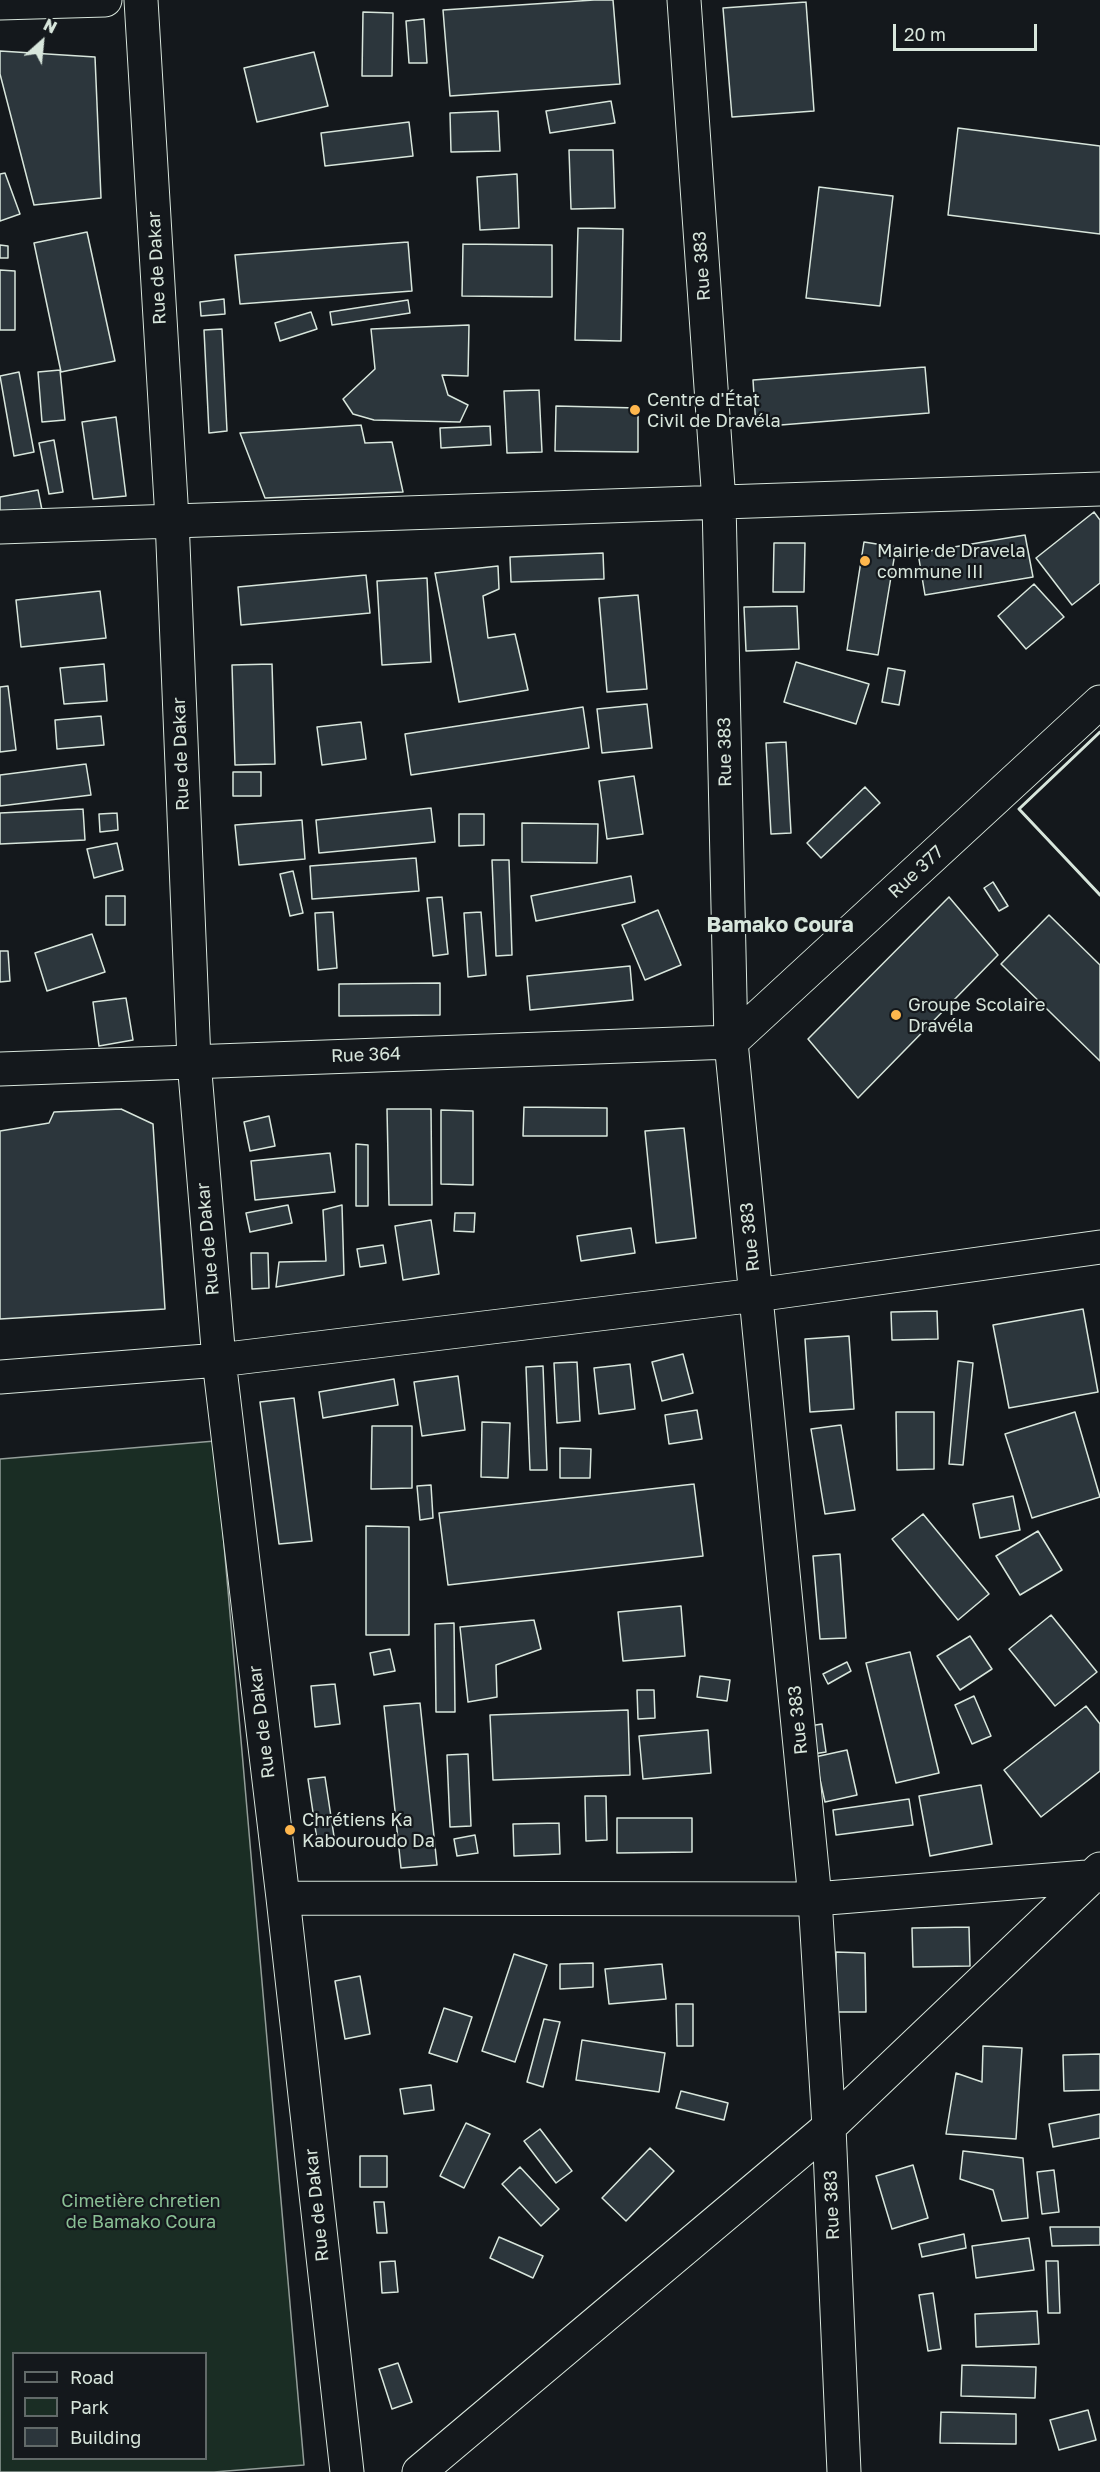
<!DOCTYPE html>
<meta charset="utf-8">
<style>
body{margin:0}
#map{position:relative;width:1100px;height:2472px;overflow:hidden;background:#14181c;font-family:"Golos Text",sans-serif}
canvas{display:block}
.legend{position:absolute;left:12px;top:2352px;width:195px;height:108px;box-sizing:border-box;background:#14181c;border:2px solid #626a69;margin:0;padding:8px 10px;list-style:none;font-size:18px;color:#d8e6dc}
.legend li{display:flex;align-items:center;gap:12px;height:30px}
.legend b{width:30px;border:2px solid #626a69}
.north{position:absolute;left:12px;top:12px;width:60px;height:60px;-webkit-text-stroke:4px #14181c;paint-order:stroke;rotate:27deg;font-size:16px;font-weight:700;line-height:24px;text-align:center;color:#d8e6dc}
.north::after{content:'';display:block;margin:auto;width:21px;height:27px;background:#d8e6dc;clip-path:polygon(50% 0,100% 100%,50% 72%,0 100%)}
.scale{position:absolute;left:893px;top:24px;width:144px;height:27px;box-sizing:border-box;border:3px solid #d8e6dc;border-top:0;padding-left:8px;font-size:18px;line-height:21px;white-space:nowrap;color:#d8e6dc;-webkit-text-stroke:4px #14181c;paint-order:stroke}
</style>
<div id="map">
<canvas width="1100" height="2472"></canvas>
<ul class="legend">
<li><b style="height:8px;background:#14181c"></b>Road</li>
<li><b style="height:16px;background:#1a2d24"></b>Park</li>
<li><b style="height:16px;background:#2c363c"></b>Building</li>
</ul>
<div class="north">N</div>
<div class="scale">20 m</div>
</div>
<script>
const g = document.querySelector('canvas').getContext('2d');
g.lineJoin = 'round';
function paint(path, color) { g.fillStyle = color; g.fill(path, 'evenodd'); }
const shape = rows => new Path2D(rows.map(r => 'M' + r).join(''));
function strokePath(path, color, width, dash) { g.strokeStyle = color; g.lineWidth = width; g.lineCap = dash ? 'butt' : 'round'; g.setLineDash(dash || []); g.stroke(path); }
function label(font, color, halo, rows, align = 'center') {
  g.font = font + ' "Golos Text",sans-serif'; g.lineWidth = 4.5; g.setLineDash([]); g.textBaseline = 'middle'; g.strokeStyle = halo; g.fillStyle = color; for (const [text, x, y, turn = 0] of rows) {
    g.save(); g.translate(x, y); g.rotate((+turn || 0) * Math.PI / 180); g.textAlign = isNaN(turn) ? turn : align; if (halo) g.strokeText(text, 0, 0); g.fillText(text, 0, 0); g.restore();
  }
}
const green = shape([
 [215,1441,304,2465,214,2472,0,2472,0,1459,215,1441],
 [14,2354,206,2354,206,2458,14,2458,14,2354]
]);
paint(green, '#1a2d24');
strokePath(green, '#939e99', 1.5);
const building = shape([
 [594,0,613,0,620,84,450,96,443,10,594,0],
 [806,2,814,111,732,117,723,8,806,2],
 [363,12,393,13,392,76,362,76,363,12],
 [424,19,427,63,409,63,406,21,424,19],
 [0,51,95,57,101,198,34,205,0,74,0,51],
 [314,52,328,106,257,122,244,68,314,52],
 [611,101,615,123,550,133,546,111,611,101],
 [498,111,500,151,451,152,450,113,498,111],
 [409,122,413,156,325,166,321,133,409,122],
 [958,128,1100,146,1100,234,948,215,958,128],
 [569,150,613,150,615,208,571,209,569,150],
 [5,173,20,214,0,221,0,174,5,173],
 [517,174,519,228,480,230,477,177,517,174],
 [819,187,893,196,880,306,806,298,819,187],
 [578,228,623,229,621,341,575,340,578,228],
 [87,232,115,361,61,372,34,243,87,232],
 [408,242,412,291,240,304,235,255,408,242],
 [463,244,552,245,552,297,462,296,463,244],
 [0,245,8,246,8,258,0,258,0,245],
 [0,270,15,271,15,330,0,330,0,270],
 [224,299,225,314,201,316,200,302,224,299],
 [408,300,410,313,332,325,330,312,408,300],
 [311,312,317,329,280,341,275,323,311,312],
 [469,325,468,376,442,375,448,395,468,405,460,422,374,420,353,414,343,399,375,369,371,329,469,325],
 [222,329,227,431,209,433,204,330,222,329],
 [925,367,929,413,756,427,753,380,925,367],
 [60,370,65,420,42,422,38,372,60,370],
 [19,372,34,452,14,456,0,376,19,372],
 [539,390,542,452,507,453,504,391,539,390],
 [556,406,638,408,638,452,555,451,556,406],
 [116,417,126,496,93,499,82,422,116,417],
 [361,425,365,443,392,442,403,492,265,498,240,433,361,425],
 [490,426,491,445,441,448,440,428,490,426],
 [54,440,63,492,49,494,39,443,54,440],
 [38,490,42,510,0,519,0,497,38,490],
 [1094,512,1100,520,1100,583,1072,605,1036,558,1094,512],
 [1025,535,1033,577,925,595,918,553,1025,535],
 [864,542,896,547,878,655,847,650,864,542],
 [774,543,805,543,804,592,773,592,774,543],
 [603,553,604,579,511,582,510,557,603,553],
 [498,566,499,589,483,596,488,638,515,634,528,690,459,702,435,573,498,566],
 [366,575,370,613,241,625,238,587,366,575],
 [427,578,431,662,382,665,377,581,427,578],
 [1034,584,1064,617,1026,649,998,616,1034,584],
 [100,591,106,638,21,647,16,600,100,591],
 [638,595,647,689,607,692,599,598,638,595],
 [797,606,799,649,746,651,744,607,797,606],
 [796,662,869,684,856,724,784,702,796,662],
 [104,664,107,701,64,704,60,668,104,664],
 [272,664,275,764,235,765,232,665,272,664],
 [888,668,905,671,899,705,882,702,888,668],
 [8,686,16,750,0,752,0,687,8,686],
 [647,704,652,748,602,753,597,709,647,704],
 [583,707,589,748,411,775,405,734,583,707],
 [101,716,104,745,57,749,55,720,101,716],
 [361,722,366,759,322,765,317,727,361,722],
 [786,742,791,833,771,834,766,743,786,742],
 [86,764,91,795,0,806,0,775,86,764],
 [233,772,261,772,261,796,233,796,233,772],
 [634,776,643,834,607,839,599,781,634,776],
 [865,787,880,803,821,858,807,843,865,787],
 [431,808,435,842,319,853,316,820,431,808],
 [83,809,85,840,0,844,0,813,83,809],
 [117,813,118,830,100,832,99,814,117,813],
 [459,814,484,814,484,845,459,846,459,814],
 [302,820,305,859,239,865,235,825,302,820],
 [522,823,598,824,597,863,522,862,522,823],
 [117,843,123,870,94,878,87,849,117,843],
 [416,858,419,891,312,899,310,866,416,858],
 [492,860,509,860,512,955,496,956,492,860],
 [293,871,303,913,290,916,280,874,293,871],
 [631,876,635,902,536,921,531,896,631,876],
 [993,882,1008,906,999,911,984,888,993,882],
 [106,896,125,896,125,925,106,925,106,896],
 [442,897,448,954,433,956,427,898,442,897],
 [949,897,998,955,858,1098,808,1039,949,897],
 [658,910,681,965,645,980,622,925,658,910],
 [333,912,337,968,318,970,315,913,333,912],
 [481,912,486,975,468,977,464,913,481,912],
 [1049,915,1100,965,1100,1061,1001,964,1049,915],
 [92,934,105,972,47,991,35,953,92,934],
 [0,951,8,951,10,981,0,982,0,951],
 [630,966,633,1000,530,1010,527,976,630,966],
 [440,983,440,1015,339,1016,339,984,440,983],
 [126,998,133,1040,99,1046,93,1002,126,998],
 [524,1107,607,1108,607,1136,523,1136,524,1107],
 [121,1109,153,1124,165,1309,0,1319,0,1131,49,1123,54,1112,121,1109],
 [387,1109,431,1109,432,1205,389,1205,387,1109],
 [441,1110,473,1111,473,1185,441,1184,441,1110],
 [269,1116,275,1146,250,1151,244,1122,269,1116],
 [684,1128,696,1238,656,1243,645,1131,684,1128],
 [356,1144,368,1145,368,1206,356,1206,356,1144],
 [330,1153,335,1192,255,1200,251,1161,330,1153],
 [288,1205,292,1223,250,1232,246,1213,288,1205],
 [342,1205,344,1275,276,1287,279,1262,326,1261,323,1210,342,1205],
 [455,1213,475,1213,474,1232,454,1231,455,1213],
 [431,1220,439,1274,403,1280,395,1226,431,1220],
 [631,1228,635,1253,581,1261,577,1236,631,1228],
 [383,1245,386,1263,360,1267,357,1249,383,1245],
 [251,1253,268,1253,269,1288,252,1289,251,1253],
 [1083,1309,1098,1392,1009,1408,993,1325,1083,1309],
 [937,1311,938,1339,892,1340,891,1312,937,1311],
 [849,1336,854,1409,810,1412,805,1339,849,1336],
 [683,1354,693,1393,662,1401,652,1362,683,1354],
 [958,1361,973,1363,963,1465,949,1464,958,1361],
 [577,1362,580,1421,557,1423,554,1363,577,1362],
 [630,1364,635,1409,599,1414,594,1368,630,1364],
 [543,1366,547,1470,530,1470,526,1367,543,1366],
 [458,1376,465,1430,422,1436,414,1382,458,1376],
 [394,1379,398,1405,323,1418,319,1392,394,1379],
 [294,1398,312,1541,279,1544,260,1402,294,1398],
 [697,1410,702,1439,669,1444,665,1415,697,1410],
 [896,1412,934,1412,934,1469,897,1470,896,1412],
 [1075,1412,1100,1497,1032,1518,1005,1434,1075,1412],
 [482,1422,510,1423,508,1478,481,1477,482,1422],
 [841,1425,855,1510,825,1514,811,1429,841,1425],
 [372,1426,412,1426,412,1488,371,1489,372,1426],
 [560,1448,591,1449,590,1478,560,1478,560,1448],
 [694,1484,703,1556,448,1585,439,1513,694,1484],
 [431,1485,433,1518,420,1520,417,1486,431,1485],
 [1013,1496,1020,1530,980,1538,973,1504,1013,1496],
 [923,1514,989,1594,958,1620,892,1539,923,1514],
 [366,1526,409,1527,409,1635,366,1635,366,1526],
 [1038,1531,1062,1570,1020,1595,996,1556,1038,1531],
 [840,1554,846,1638,820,1639,813,1556,840,1554],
 [681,1606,685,1656,623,1661,618,1612,681,1606],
 [1051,1615,1097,1672,1055,1706,1009,1649,1051,1615],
 [534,1620,541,1649,496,1665,497,1697,468,1702,460,1627,534,1620],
 [454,1623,455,1712,436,1712,435,1624,454,1623],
 [970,1636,992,1669,960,1690,937,1656,970,1636],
 [390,1649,395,1671,374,1675,370,1653,390,1649],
 [910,1652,939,1773,896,1783,866,1663,910,1652],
 [847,1662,851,1671,828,1684,823,1674,847,1662],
 [700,1676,730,1680,727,1701,697,1697,700,1676],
 [335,1684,340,1724,315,1727,311,1686,335,1684],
 [637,1690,654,1690,655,1718,638,1719,637,1690],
 [974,1696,991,1736,972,1744,955,1705,974,1696],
 [420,1703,437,1865,401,1868,384,1706,420,1703],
 [1086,1706,1100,1724,1100,1771,1041,1817,1004,1770,1086,1706],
 [628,1710,630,1775,493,1780,490,1715,628,1710],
 [822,1724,826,1752,807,1755,803,1727,822,1724],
 [708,1730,711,1773,643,1779,639,1736,708,1730],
 [847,1750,857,1795,825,1802,815,1757,847,1750],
 [468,1754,471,1826,450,1827,447,1755,468,1754],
 [325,1777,335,1843,318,1846,308,1779,325,1777],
 [981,1785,992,1844,930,1856,919,1796,981,1785],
 [585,1796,606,1796,607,1840,586,1841,585,1796],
 [909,1799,913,1825,836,1835,833,1810,909,1799],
 [617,1818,692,1818,692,1852,617,1853,617,1818],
 [559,1823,560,1854,514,1856,513,1824,559,1823],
 [475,1835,478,1853,457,1856,454,1839,475,1835],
 [969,1927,970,1966,913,1967,912,1928,969,1927],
 [836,1952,865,1953,866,2012,836,2012,836,1952],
 [514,1954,547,1965,515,2062,482,2051,514,1954],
 [593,1963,593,1987,560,1989,560,1964,593,1963],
 [662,1964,666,1999,609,2004,605,1969,662,1964],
 [360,1976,370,2034,345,2039,335,1981,360,1976],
 [676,2004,693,2004,693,2046,677,2046,676,2004],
 [444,2008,472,2017,457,2062,429,2053,444,2008],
 [544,2019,560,2022,543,2087,527,2082,544,2019],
 [582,2040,665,2053,659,2092,576,2080,582,2040],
 [983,2046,1022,2048,1016,2139,946,2134,956,2073,982,2082,983,2046],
 [1100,2054,1100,2090,1064,2091,1063,2055,1100,2054],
 [431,2085,434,2110,404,2114,400,2089,431,2085],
 [681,2091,728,2103,724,2120,676,2108,681,2091],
 [1100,2114,1100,2138,1053,2147,1049,2124,1100,2114],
 [466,2123,490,2134,464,2188,440,2176,466,2123],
 [540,2129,572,2171,556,2183,524,2141,540,2129],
 [650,2148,674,2171,626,2221,602,2198,650,2148],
 [963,2151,1023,2158,1028,2218,1002,2221,993,2190,960,2179,963,2151],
 [360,2156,387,2156,387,2187,360,2187,360,2156],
 [913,2165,928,2218,892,2229,876,2176,913,2165],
 [520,2167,559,2209,541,2226,502,2184,520,2167],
 [1054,2170,1059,2212,1042,2214,1037,2172,1054,2170],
 [374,2202,384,2202,387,2233,377,2233,374,2202],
 [1050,2227,1100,2227,1100,2245,1052,2246,1050,2227],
 [964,2234,966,2248,922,2257,919,2244,964,2234],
 [499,2237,543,2256,533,2278,490,2258,499,2237],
 [1029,2238,1034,2270,976,2278,972,2246,1029,2238],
 [395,2261,398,2292,382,2293,380,2262,395,2261],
 [1046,2261,1058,2261,1060,2313,1048,2313,1046,2261],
 [933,2293,941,2349,928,2351,919,2295,933,2293],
 [1037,2311,1039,2344,976,2347,975,2314,1037,2311],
 [398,2363,412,2402,392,2409,379,2369,398,2363],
 [962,2365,1036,2367,1035,2398,961,2396,962,2365],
 [1088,2410,1096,2440,1059,2450,1050,2420,1088,2410],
 [941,2412,1016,2414,1016,2444,940,2443,941,2412]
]);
paint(building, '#2c363c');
strokePath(building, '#d8e6dc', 1.5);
const street = shape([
 [141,0,172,519,194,1061,219,1360,283,1898,347,2472],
 [684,0,719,502,731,1042,815,1899,829,2127,844,2472],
 [0,3,105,0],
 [0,527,1100,489],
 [0,1069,731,1042,1100,702],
 [0,1377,219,1360,756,1295,1100,1247],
 [283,1898,815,1899,1099,1876],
 [419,2472,829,2127,1100,1869]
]);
strokePath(street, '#d8e6dc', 35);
strokePath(street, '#14181c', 33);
strokePath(shape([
 [1100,732,1019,809,1100,895]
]), '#d8e6dc', 3);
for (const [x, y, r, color] of [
 [635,410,6,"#ffb74d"],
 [865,561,6,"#ffb74d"],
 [896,1015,6,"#ffb74d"],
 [290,1830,6,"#ffb74d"]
]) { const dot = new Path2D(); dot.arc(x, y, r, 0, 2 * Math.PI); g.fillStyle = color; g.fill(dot); strokePath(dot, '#14181c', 2); }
label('18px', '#d8e6dc', '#14181c', [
 ["Rue 383",702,266,-94],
 ["Rue de Dakar",157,268,-93],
 ["Rue 383",725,752,-91],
 ["Rue de Dakar",181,754,-92],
 ["Rue 377",916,872,-43],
 ["Rue 364",366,1055,-2],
 ["Rue 383",750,1237,-96],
 ["Rue de Dakar",208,1239,-95],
 ["Rue 383",798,1720,-96],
 ["Rue de Dakar",262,1722,-97],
 ["Rue de Dakar",317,2205,-96],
 ["Rue 383",832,2205,-92]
]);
label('18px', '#d8e6dc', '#14181c', [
 ["Centre d'État",647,400],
 ["Civil de Dravéla",647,421],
 ["Mairie de Dravela",877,551],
 ["commune III",877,572],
 ["Groupe Scolaire",908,1005],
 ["Dravéla",908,1026],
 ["Chrétiens Ka",302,1820],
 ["Kabouroudo Da",302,1841]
], 'left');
label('18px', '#8ac095', '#14181c', [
 ["Cimetière chretien",141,2201],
 ["de Bamako Coura",141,2222]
]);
label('bold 21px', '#d8e6dc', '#14181c', [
 ["Bamako Coura",780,925]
]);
</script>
